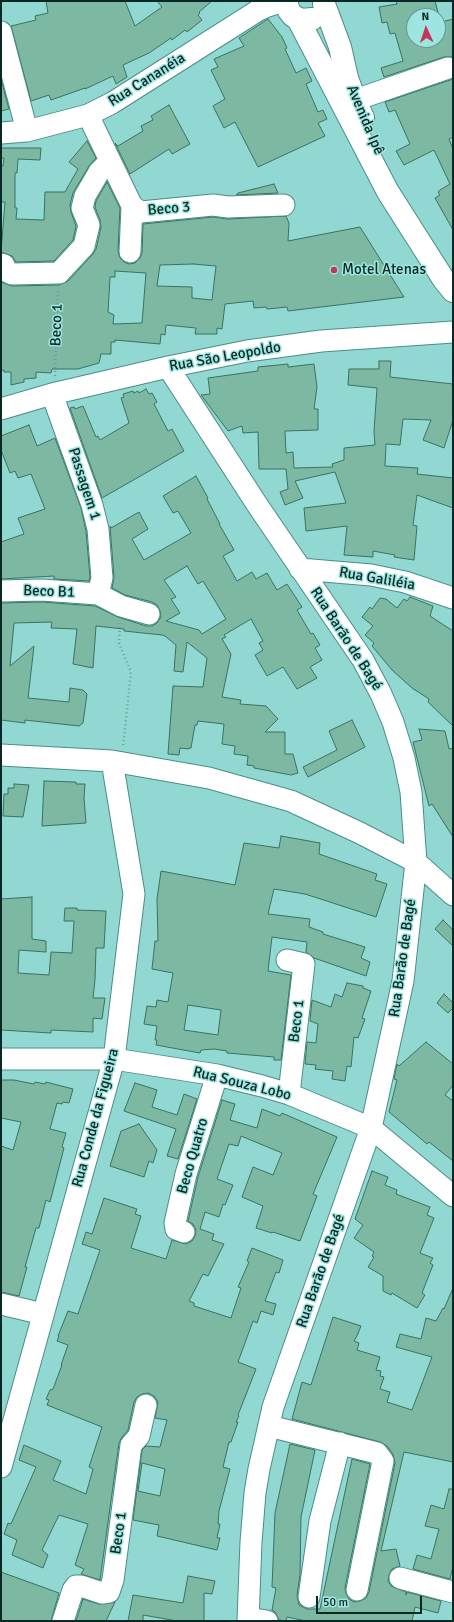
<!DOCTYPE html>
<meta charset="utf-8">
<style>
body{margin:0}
#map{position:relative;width:454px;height:1622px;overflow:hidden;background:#92d8d2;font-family:Signika,sans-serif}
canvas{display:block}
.frame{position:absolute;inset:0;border:2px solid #092725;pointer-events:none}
.north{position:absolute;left:406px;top:8px;width:40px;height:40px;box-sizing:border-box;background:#9fe5df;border:1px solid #639995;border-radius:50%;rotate:357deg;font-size:11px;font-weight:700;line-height:16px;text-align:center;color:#092725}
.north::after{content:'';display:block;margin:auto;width:14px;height:18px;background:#c4355c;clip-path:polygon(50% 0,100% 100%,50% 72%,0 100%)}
.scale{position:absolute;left:316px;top:1596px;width:106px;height:18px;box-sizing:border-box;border:2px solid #092725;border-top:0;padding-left:5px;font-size:12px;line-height:14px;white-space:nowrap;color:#092725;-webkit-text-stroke:3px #9fe5df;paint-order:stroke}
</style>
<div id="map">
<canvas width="454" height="1622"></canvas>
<div class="frame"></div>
<div class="north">N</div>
<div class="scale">50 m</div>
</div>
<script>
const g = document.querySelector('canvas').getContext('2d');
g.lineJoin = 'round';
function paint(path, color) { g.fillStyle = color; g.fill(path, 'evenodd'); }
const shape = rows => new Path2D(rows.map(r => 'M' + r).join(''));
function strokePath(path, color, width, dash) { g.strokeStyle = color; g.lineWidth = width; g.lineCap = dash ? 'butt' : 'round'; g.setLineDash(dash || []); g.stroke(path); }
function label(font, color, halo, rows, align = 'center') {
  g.font = font + ' Signika,sans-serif'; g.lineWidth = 3; g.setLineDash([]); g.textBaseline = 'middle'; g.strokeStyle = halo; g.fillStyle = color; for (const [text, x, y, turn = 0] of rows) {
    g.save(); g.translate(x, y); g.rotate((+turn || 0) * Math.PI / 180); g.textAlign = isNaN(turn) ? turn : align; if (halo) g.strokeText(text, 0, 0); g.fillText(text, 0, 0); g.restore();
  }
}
const building = shape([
 [46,1,125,1,135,26,162,7,157,1,212,1,199,12,200,13,198,15,202,20,187,32,185,30,172,40,171,38,149,53,123,65,127,77,116,84,113,76,85,89,85,88,51,100,49,95,31,101,11,26,36,20,35,16,48,13,46,1],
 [396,1,435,1,439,16,414,16,414,40,438,40,438,23,453,19,453,57,444,57,384,77,381,68,403,61,395,33,390,34,387,22,382,23,379,7,397,4,396,1],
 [268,19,282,37,287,48,285,49,296,73,306,68,312,81,306,84,318,112,323,110,327,119,318,123,325,136,258,167,235,122,224,128,213,106,225,99,211,70,218,67,214,59,244,46,239,38,268,19],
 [1,79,9,109,1,111,1,79],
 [453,79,453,137,449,139,453,149,453,230,435,198,440,195,438,192,440,190,450,184,434,150,404,165,396,151,410,144,395,110,389,112,385,102,453,79],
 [169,105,190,144,172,154,169,149,130,174,115,143,118,146,143,131,141,126,153,120,151,116,169,105],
 [87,141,96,158,89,166,73,193,70,205,71,212,76,226,73,240,54,261,16,262,12,256,1,252,5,202,1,202,1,166,3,166,4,158,1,158,1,148,41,148,40,160,18,159,17,173,15,173,15,208,17,208,16,219,44,220,45,192,65,192,78,169,69,162,87,141],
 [107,182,120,208,118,251,120,258,124,262,129,264,135,263,140,258,142,253,143,224,213,217,228,219,286,216,289,223,288,241,360,227,404,297,288,311,287,307,267,309,266,307,254,308,253,301,225,304,222,329,217,328,217,334,195,334,196,328,166,325,165,335,161,334,160,344,115,340,115,342,111,342,111,354,101,354,99,363,78,369,52,369,51,373,36,372,36,378,24,379,24,382,11,385,11,372,4,372,4,370,1,370,1,282,12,286,59,285,68,281,93,254,96,249,101,227,100,220,95,207,96,201,107,182],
 [193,264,216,266,212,300,192,298,192,287,157,286,160,265,193,264],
 [115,271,146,273,142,323,113,324,114,315,108,312,110,277,115,277,115,271],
 [274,184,278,193,236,195,238,193,274,184],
 [379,361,391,361,390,377,453,384,453,420,444,448,423,440,431,420,403,419,400,445,386,444,385,466,418,468,417,474,453,478,453,508,417,495,413,525,417,526,414,560,394,557,395,555,373,551,373,557,344,555,347,526,306,531,304,508,346,503,335,472,295,481,303,498,285,505,280,492,288,489,286,469,259,469,258,432,243,433,242,426,228,431,201,395,210,394,208,378,258,371,258,367,288,364,288,367,314,364,317,387,314,409,318,409,318,430,285,431,286,453,293,452,294,468,333,467,332,464,344,460,344,448,375,445,374,431,377,388,348,385,349,369,379,369,379,361],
 [146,389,149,394,152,393,157,402,154,404,168,431,172,429,184,451,102,498,70,408,74,407,75,409,83,406,96,437,98,436,100,440,129,423,121,398,124,397,123,394,133,391,134,393,138,391,139,393,146,389],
 [29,425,37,446,55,438,81,508,86,531,90,577,89,581,54,579,54,576,1,579,1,542,24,534,18,518,45,509,31,474,18,478,15,471,10,473,1,450,1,436,29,425],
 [196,476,208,498,207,499,220,524,219,524,234,550,223,556,237,581,252,572,256,579,267,573,277,590,287,584,302,607,297,610,311,634,313,633,320,645,315,648,322,660,310,667,317,678,297,689,283,667,267,676,255,655,263,650,259,643,263,641,251,619,224,635,226,637,222,639,231,654,222,697,241,700,240,704,266,706,278,719,265,732,285,732,285,754,293,754,298,773,291,775,254,768,254,766,247,765,248,756,234,754,235,746,222,744,224,724,198,721,197,725,195,725,191,748,189,748,189,749,180,748,179,755,168,754,173,686,203,687,207,658,187,642,183,672,174,671,176,645,165,636,162,635,124,631,124,629,96,626,93,668,73,664,77,629,51,628,52,622,14,623,10,666,34,646,28,698,69,702,70,688,83,690,87,694,83,723,79,726,25,720,25,723,1,720,1,603,42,602,95,606,118,617,146,626,152,626,157,623,161,617,160,611,157,605,152,602,125,595,112,588,114,577,110,526,111,528,139,512,148,529,132,539,144,560,191,533,178,511,173,513,163,496,196,476],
 [187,566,198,584,203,581,226,619,202,634,199,630,166,621,180,613,171,599,176,597,164,580,187,566],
 [410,597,433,606,430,616,453,631,453,726,428,702,429,699,412,688,392,670,372,646,374,643,365,635,373,626,362,617,370,607,372,609,380,598,386,599,397,608,404,599,407,601,410,597],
 [352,720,365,747,308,777,303,767,337,750,329,731,352,720],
 [419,729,445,731,449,749,453,748,453,837,432,804,429,806,413,742,422,740,419,729],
 [44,781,76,782,76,784,85,784,84,798,86,823,42,826,44,781],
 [14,784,29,785,23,817,3,816,4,794,8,794,8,788,14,788,14,784],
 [281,836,320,843,319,854,377,874,375,880,387,884,376,917,305,894,274,889,268,914,310,919,309,927,323,932,323,934,365,947,361,958,370,962,366,976,314,958,306,952,307,942,272,937,268,971,291,975,281,1060,274,1060,274,1057,227,1053,227,1051,214,1049,201,1050,200,1053,156,1045,157,1040,155,1040,157,1026,144,1024,147,1006,156,1007,157,1000,168,1002,173,973,152,969,155,941,158,941,157,899,161,871,235,885,244,843,279,848,281,836],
 [188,1005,221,1010,218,1035,184,1030,188,1005],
 [32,897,32,939,46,941,46,952,19,950,18,973,49,975,51,952,72,953,74,921,64,921,65,908,77,908,77,910,106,911,104,948,96,948,95,980,93,998,105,998,102,1019,93,1018,93,1032,51,1030,51,1033,1,1030,1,899,32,897],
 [443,920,453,930,453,946,435,929,443,920],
 [347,983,363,986,363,988,371,991,362,1018,365,1019,358,1038,354,1037,351,1067,347,1066,345,1081,332,1079,333,1071,315,1069,316,1065,305,1064,307,1042,316,1043,318,1024,310,1021,312,1000,331,1007,335,994,342,997,347,983],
 [444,994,453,1003,453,1008,448,1013,437,1003,444,994],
 [426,1042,453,1064,453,1085,445,1095,453,1101,453,1161,429,1142,427,1144,389,1112,397,1080,394,1079,397,1064,399,1066,426,1042],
 [1,1080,14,1080,34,1084,35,1082,45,1084,46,1082,73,1089,69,1103,63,1102,62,1104,57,1103,50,1129,66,1133,62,1147,64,1148,50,1202,46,1200,39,1228,36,1228,25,1267,27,1267,19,1296,1,1292,1,1146,13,1150,21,1122,1,1118,1,1080],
 [135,1083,157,1090,152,1107,177,1115,184,1094,197,1099,178,1159,167,1156,176,1129,124,1111,135,1083],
 [222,1100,235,1104,230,1120,257,1128,262,1109,280,1116,282,1113,337,1137,313,1194,317,1196,300,1241,273,1232,272,1233,256,1228,263,1206,242,1197,253,1167,273,1175,282,1153,241,1136,238,1146,229,1144,217,1179,233,1185,225,1205,223,1204,219,1217,205,1212,200,1229,214,1234,212,1240,224,1244,208,1276,203,1274,189,1301,194,1303,194,1306,231,1318,241,1288,238,1287,249,1262,247,1261,252,1248,283,1260,279,1273,276,1272,265,1301,276,1304,273,1315,261,1311,257,1323,253,1321,238,1362,256,1369,238,1415,239,1416,236,1422,238,1422,231,1442,229,1442,223,1467,230,1469,219,1511,218,1524,220,1524,217,1538,220,1538,217,1550,157,1536,159,1525,133,1520,142,1450,146,1446,160,1447,167,1420,155,1418,158,1402,154,1396,148,1393,142,1394,137,1397,134,1402,128,1430,122,1437,119,1443,100,1580,81,1574,84,1569,75,1565,88,1524,59,1515,42,1550,48,1555,43,1568,12,1555,17,1540,4,1534,8,1523,11,1524,36,1467,19,1460,24,1445,61,1461,53,1480,86,1494,93,1469,89,1467,102,1427,47,1405,49,1400,46,1399,50,1390,53,1389,62,1365,61,1365,68,1345,57,1341,59,1336,58,1336,68,1311,78,1314,100,1250,82,1244,86,1232,92,1234,104,1198,137,1209,135,1214,141,1216,131,1248,166,1259,172,1240,186,1244,192,1241,195,1236,196,1230,193,1224,188,1221,198,1177,222,1100],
 [142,1463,165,1469,160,1496,138,1491,142,1463],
 [139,1124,157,1150,153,1163,149,1161,144,1177,110,1166,121,1131,139,1124],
 [372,1171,388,1177,385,1185,397,1190,396,1194,430,1207,427,1215,434,1218,420,1253,433,1258,430,1263,433,1265,422,1293,425,1295,417,1308,392,1293,391,1295,383,1291,383,1276,368,1267,374,1257,372,1256,374,1252,354,1238,363,1225,355,1219,372,1171],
 [453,1288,453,1462,404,1452,381,1551,396,1549,400,1566,392,1569,389,1575,388,1581,391,1586,406,1592,406,1595,407,1592,441,1601,438,1613,415,1607,412,1621,306,1621,287,1617,286,1621,279,1620,275,1612,272,1610,276,1588,272,1587,275,1513,290,1444,315,1450,301,1517,300,1575,297,1595,299,1605,307,1609,320,1609,352,1459,370,1464,345,1588,346,1593,349,1599,354,1602,360,1601,366,1598,369,1592,395,1463,393,1454,387,1446,380,1442,292,1419,302,1382,311,1385,333,1317,361,1326,357,1336,354,1341,359,1343,357,1350,380,1357,376,1370,381,1371,380,1376,384,1377,380,1389,390,1392,387,1402,412,1410,432,1357,396,1347,400,1334,421,1339,426,1318,436,1321,443,1308,444,1309,453,1288],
 [449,1489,453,1489,453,1566,450,1579,413,1569,417,1555,431,1559,439,1529,425,1526,431,1505,444,1509,449,1489],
 [1,1572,59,1593,51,1621,1,1621,1,1572],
 [188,1576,215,1581,212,1594,204,1593,204,1621,177,1621,143,1615,143,1621,128,1621,133,1595,183,1603,188,1576],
 [83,1599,99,1604,115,1602,106,1621,76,1621,83,1599]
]);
paint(building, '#7cb8a2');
strokePath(building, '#38735f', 1);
const minor = shape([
 [1,32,27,131],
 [355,100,448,68],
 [88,115,132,206,141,212,213,205,228,207,284,205],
 [1,133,27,131,88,115,112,103,262,8,283,1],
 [130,252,132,206],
 [1,264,4,265,6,271,12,274,59,273,84,246,89,225,82,208,85,196,99,172,110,161],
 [168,367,258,506,363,660,381,694,393,722,404,758,411,792,416,862,403,981,371,1128,273,1407,259,1469,255,1493,251,1542,248,1621],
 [52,394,92,505,98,529,102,578,98,594,121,606,149,614],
 [1,409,52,394,168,367,247,351,321,341,453,332],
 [300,569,371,575,405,582,453,598],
 [1,591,42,590,98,594],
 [1,755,112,761,209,778,291,801,360,833,416,862,453,895],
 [287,960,304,964,289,1094],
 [1,1059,114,1059,217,1075,262,1086,289,1094,371,1128,453,1196],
 [184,1232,176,1229,175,1223,186,1174,217,1075],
 [1,1304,43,1314],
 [269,1426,377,1453,383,1461,357,1590],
 [1,1467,114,1059,134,894,112,761],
 [400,1578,453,1592],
 [309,1597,320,1521,340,1443],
 [248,1618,267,1621],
 [63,1621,73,1590,76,1586,81,1586,102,1593,109,1592,113,1580,131,1445,139,1436,146,1405]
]);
const major = shape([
 [262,1,262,8],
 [286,1,289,11,293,16,302,20,312,19],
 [324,4,340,47,347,78,355,100,363,118],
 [298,19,388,192,444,280,453,291]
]);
strokePath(minor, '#498d89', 23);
strokePath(major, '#498d89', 24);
strokePath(shape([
 [55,376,58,289],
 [120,623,119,643,131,672,123,747]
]), '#67a09c', 2.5, [1, 3]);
strokePath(minor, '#fff', 21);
strokePath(major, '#fff', 22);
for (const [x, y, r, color] of [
 [334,270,4,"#c4355c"]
]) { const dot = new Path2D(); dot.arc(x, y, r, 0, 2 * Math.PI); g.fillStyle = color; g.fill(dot); strokePath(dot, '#9fe5df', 1.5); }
label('15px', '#092725', '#9fe5df', [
 ["Rua Cananéia",147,80,-32],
 ["Avenida Ipê",365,120,67],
 ["Beco 3",169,209,-5],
 ["Beco 1",57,325,-88],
 ["Rua São Leopoldo",225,357,-10],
 ["Passagem 1",84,484,72],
 ["Rua Galiléia",377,579,10],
 ["Beco B1",49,592,2],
 ["Rua Barão de Bagé",346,639,57],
 ["Rua Barão de Bagé",403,958,-82],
 ["Beco 1",297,1021,-83],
 ["Rua Souza Lobo",242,1084,14],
 ["Rua Conde da Figueira",96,1118,-75],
 ["Beco Quatro",193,1156,-74],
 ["Rua Barão de Bagé",321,1271,-71],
 ["Beco 1",119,1533,-82]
]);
label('15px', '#092725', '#9fe5df', [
 ["Motel Atenas",342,270]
], 'left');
</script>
